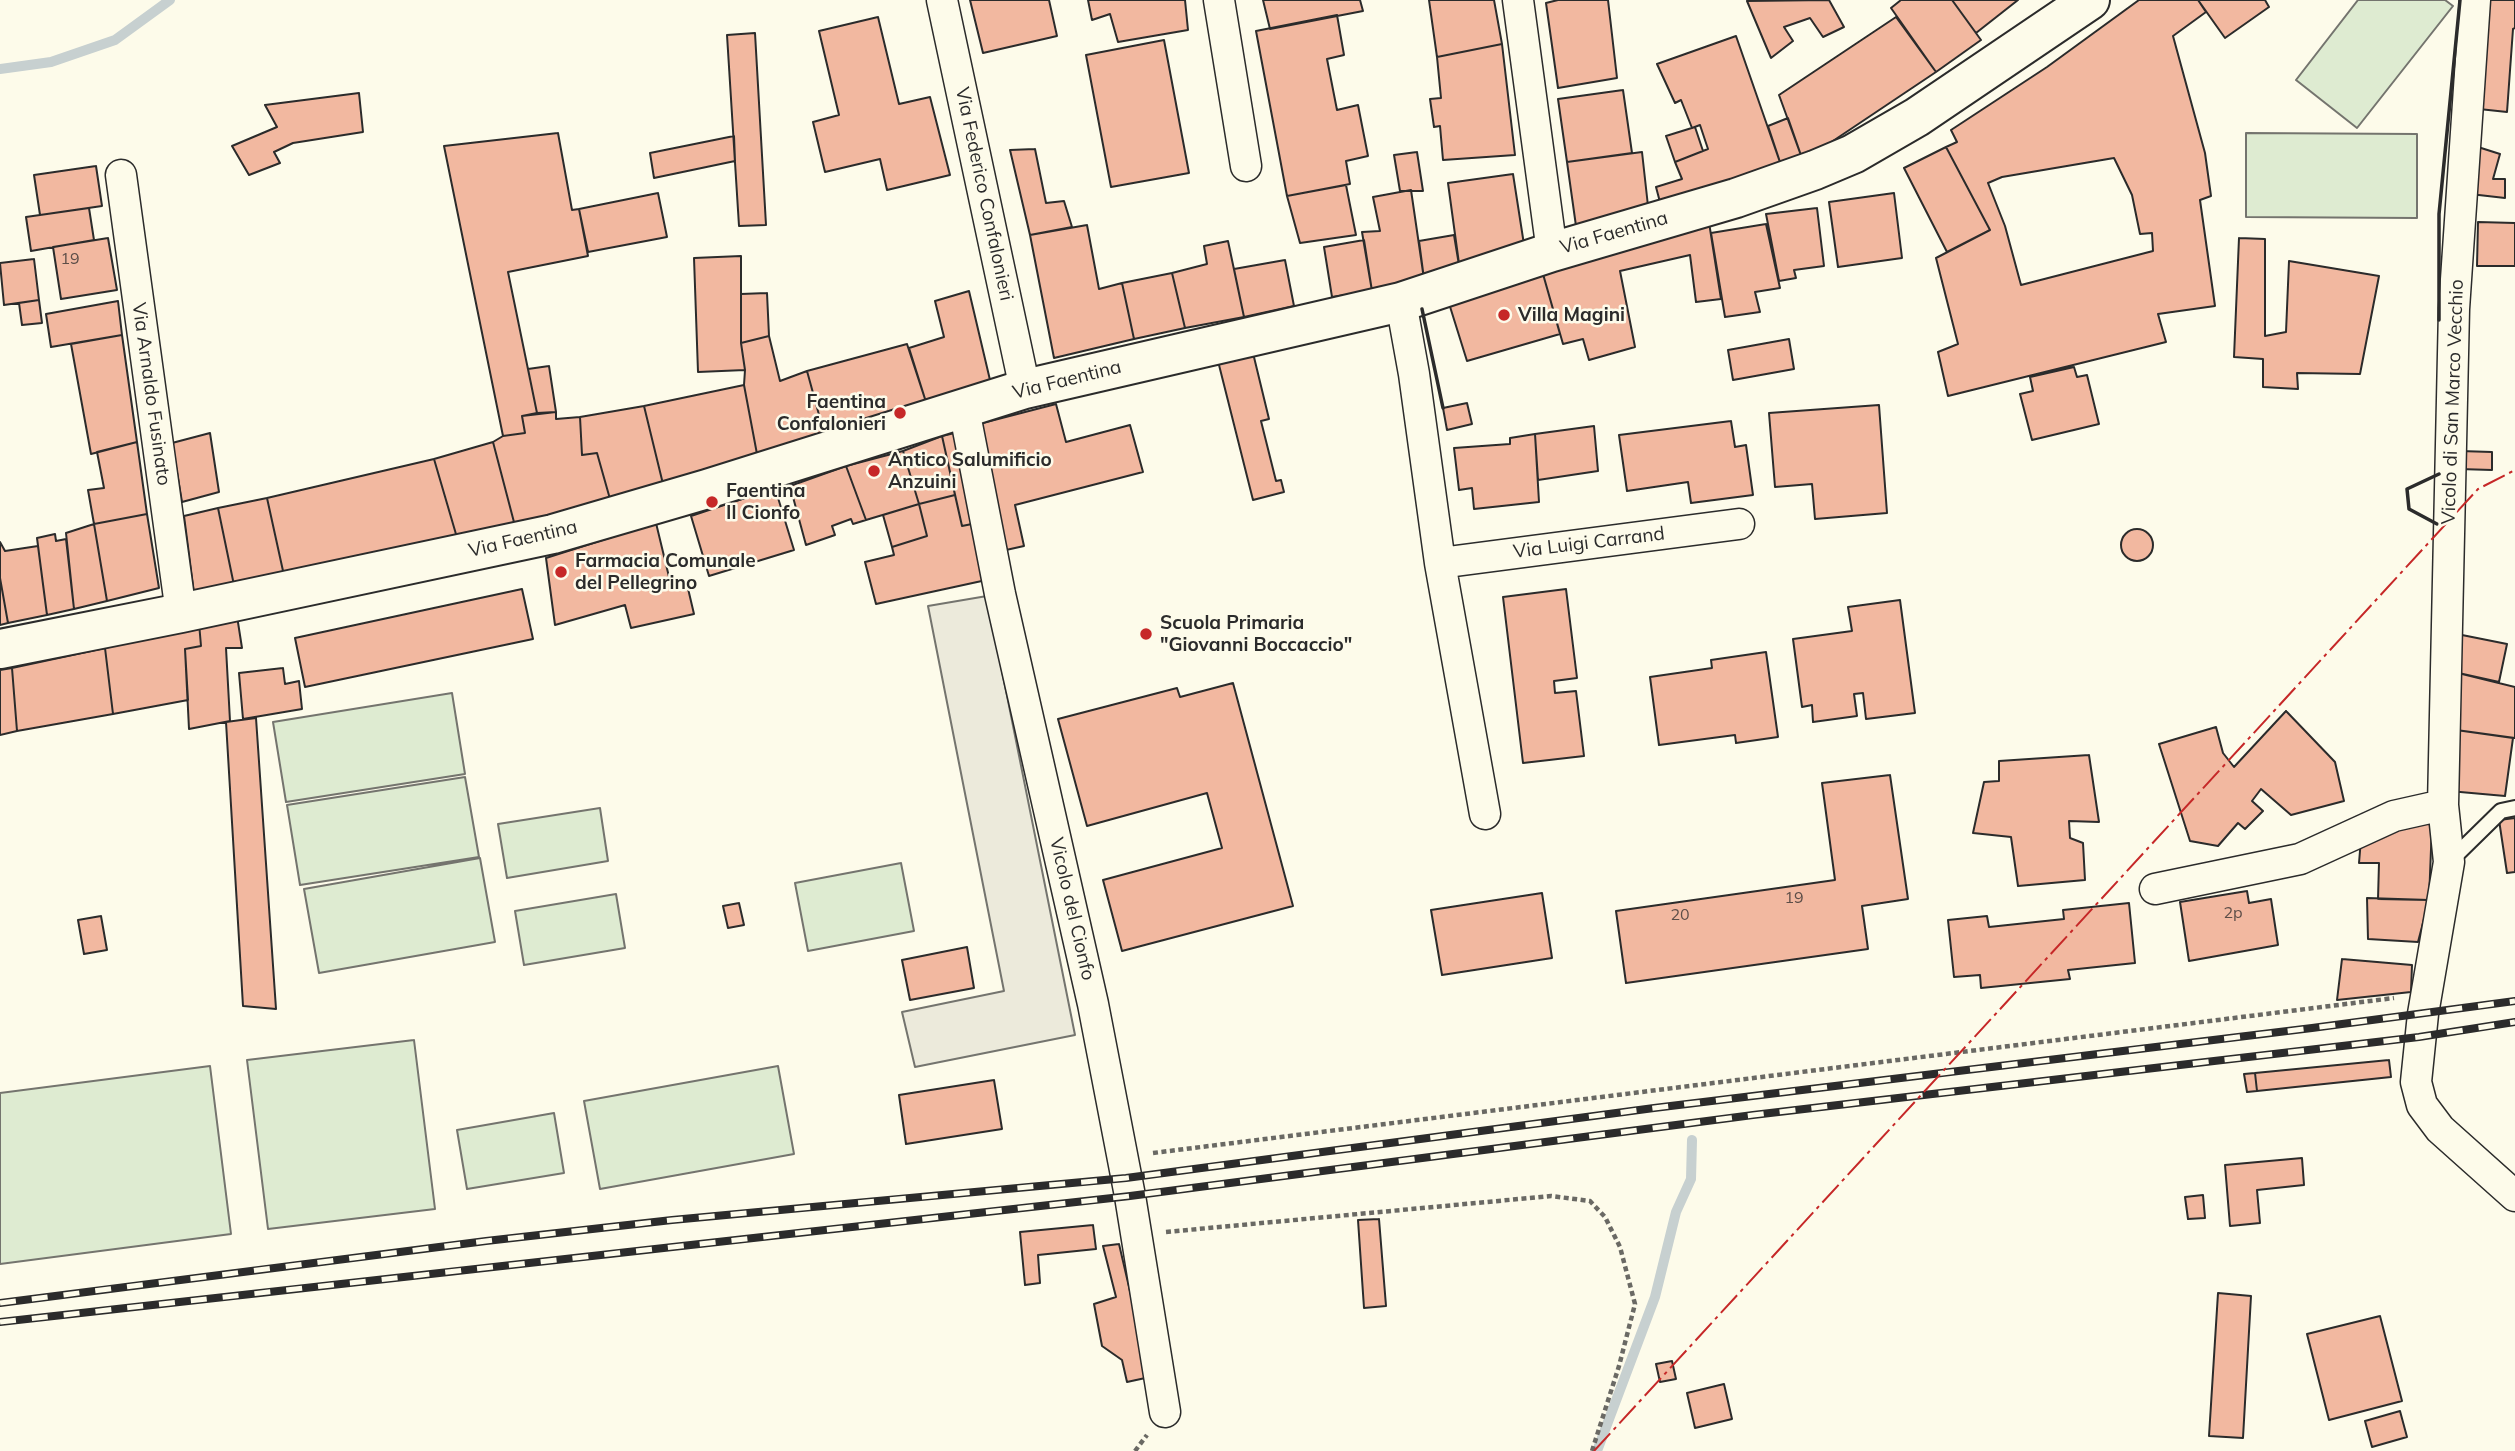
<!DOCTYPE html>
<style>
body{margin:0}
canvas{display:block;background:#fdfbea}
</style>
<canvas width="2515" height="1451"></canvas>
<script>
const g = document.querySelector('canvas').getContext('2d');
g.lineJoin = 'round';
function paint(path, color) { g.fillStyle = color; g.fill(path, 'evenodd'); }
const shape = rows => new Path2D(rows.map(r => 'M' + r).join(''));
function strokePath(path, color, width, dash) { g.strokeStyle = color; g.lineWidth = width; g.lineCap = dash ? 'butt' : 'round'; g.setLineDash(dash || []); g.stroke(path); }
function label(font, color, halo, rows, align = 'center') {
  g.font = font + ' Mulish,sans-serif'; g.lineWidth = 5; g.setLineDash([]); g.textBaseline = 'middle'; g.strokeStyle = halo; g.fillStyle = color; for (const [text, x, y, turn = 0] of rows) {
    g.save(); g.translate(x, y); g.rotate((+turn || 0) * Math.PI / 180); g.textAlign = isNaN(turn) ? turn : align; if (halo) g.strokeText(text, 0, 0); g.fillText(text, 0, 0); g.restore();
  }
}
const green = shape([
 [2358,0,2445,0,2453,6,2357,128,2296,80,2358,0],
 [2246,133,2417,134,2417,218,2246,217,2246,133],
 [452,693,465,774,286,802,273,722,452,693],
 [465,777,479,857,300,885,287,805,465,777],
 [600,808,608,861,507,878,498,824,600,808],
 [480,858,495,942,319,973,304,889,480,858],
 [901,863,914,931,808,951,795,883,901,863],
 [616,894,625,948,524,965,515,911,616,894],
 [414,1040,435,1209,268,1229,247,1060,414,1040],
 [210,1066,231,1234,0,1264,0,1093,210,1066],
 [778,1066,794,1154,600,1189,584,1101,778,1066],
 [554,1113,564,1173,467,1189,457,1130,554,1113]
]);
paint(green, '#deebd1');
strokePath(green, '#74746e', 2);
const parking = shape([
 [987,596,1075,1035,915,1067,902,1012,1004,991,928,606,987,596]
]);
paint(parking, '#eceadb');
strokePath(parking, '#74746e', 2);
strokePath(shape([
 [0,69,51,62,115,40,170,0],
 [1597,1451,1655,1297,1676,1212,1691,1179,1692,1140]
]), '#c7d0d0', 10);
const building = shape([
 [970,0,1049,0,1057,36,983,53,970,0],
 [1088,0,1185,0,1188,30,1118,42,1110,14,1092,20,1088,0],
 [1263,0,1360,0,1363,11,1270,29,1263,0],
 [1429,0,1494,0,1502,44,1437,57,1429,0],
 [1558,0,1608,0,1617,78,1558,88,1546,3,1558,0],
 [1829,0,1844,27,1823,37,1810,18,1784,27,1793,41,1771,58,1747,1,1829,0],
 [1901,0,1952,0,1981,40,1936,72,1891,8,1901,0],
 [1952,0,2018,0,1976,33,1952,0],
 [2139,0,2198,0,2206,12,2173,36,2205,153,2211,196,2200,200,2215,306,2158,314,2166,342,1948,396,1938,352,1958,344,1936,258,1990,230,1946,147,1957,142,1951,130,2047,67,2139,0],
 [2114,158,2132,195,2140,234,2152,233,2153,251,2021,285,2005,226,1988,183,2002,177,2114,158],
 [2198,0,2265,0,2269,7,2225,38,2198,0],
 [2487,0,2515,0,2515,28,2513,29,2507,112,2479,109,2487,0],
 [1337,15,1344,55,1327,59,1337,110,1358,105,1368,156,1346,161,1350,184,1287,196,1256,31,1337,15],
 [878,17,899,104,930,97,950,175,887,190,880,159,825,172,813,122,839,115,819,31,878,17],
 [1896,17,1936,72,1803,161,1779,95,1896,17],
 [755,33,766,225,739,226,727,35,755,33],
 [1736,36,1782,168,1661,206,1656,187,1682,179,1675,162,1708,149,1700,125,1692,128,1681,100,1675,103,1657,64,1736,36],
 [1164,40,1189,173,1111,187,1086,55,1164,40],
 [1502,44,1515,155,1443,160,1440,126,1434,127,1430,99,1441,98,1437,57,1502,44],
 [1623,90,1632,153,1567,162,1558,99,1623,90],
 [359,93,363,132,293,143,274,152,280,163,249,175,232,146,277,127,265,105,359,93],
 [1788,118,1803,161,1782,168,1768,126,1788,118],
 [1695,127,1703,151,1675,162,1666,136,1695,127],
 [558,133,572,210,579,209,588,256,508,272,537,413,522,416,525,433,503,436,444,146,558,133],
 [734,136,735,161,654,178,650,153,734,136],
 [1946,147,1990,230,1947,252,1904,168,1946,147],
 [2478,147,2500,154,2493,179,2505,179,2505,198,2470,194,2478,147],
 [1035,149,1046,203,1064,201,1072,227,1030,235,1010,150,1035,149],
 [1417,152,1423,191,1400,191,1394,155,1417,152],
 [1642,152,1648,206,1576,226,1567,162,1642,152],
 [96,166,102,206,40,215,34,175,96,166],
 [1513,174,1525,251,1460,271,1448,183,1513,174],
 [1346,185,1356,235,1300,243,1287,196,1346,185],
 [1411,190,1424,279,1372,291,1362,232,1380,231,1373,197,1411,190],
 [658,193,667,237,588,252,579,209,658,193],
 [1894,193,1902,258,1838,267,1829,202,1894,193],
 [89,208,94,240,31,251,26,217,89,208],
 [1817,208,1824,266,1794,270,1796,278,1779,281,1766,214,1817,208],
 [1708,216,1721,299,1696,302,1690,255,1620,271,1635,347,1589,360,1583,339,1563,344,1541,267,1708,216],
 [2478,222,2515,223,2515,266,2477,266,2478,222],
 [1766,224,1780,288,1755,292,1760,312,1725,317,1711,233,1766,224],
 [1087,225,1099,289,1122,283,1134,339,1054,358,1030,235,1087,225],
 [1454,235,1460,271,1424,279,1419,241,1454,235],
 [108,238,117,290,61,299,53,247,108,238],
 [2239,238,2265,239,2265,336,2286,332,2289,261,2379,276,2360,374,2297,373,2298,389,2263,387,2263,359,2234,357,2239,238],
 [1364,240,1372,291,1332,297,1324,247,1364,240],
 [1228,241,1244,317,1185,328,1172,273,1207,264,1204,246,1228,241],
 [741,256,741,343,745,370,698,372,694,258,741,256],
 [34,259,39,300,4,305,0,263,34,259],
 [1285,260,1294,306,1244,317,1234,269,1285,260],
 [1541,267,1560,334,1467,361,1447,297,1541,267],
 [1172,273,1185,328,1134,339,1122,283,1172,273],
 [969,291,990,380,926,402,909,348,944,337,935,301,969,291],
 [767,293,769,336,741,343,741,294,767,293],
 [39,300,42,323,22,325,19,303,39,300],
 [118,301,122,335,51,347,46,314,118,301],
 [122,335,137,442,91,454,71,344,122,335],
 [769,336,780,381,807,371,824,433,757,454,744,385,745,370,741,343,769,336],
 [1789,339,1794,369,1733,380,1728,350,1789,339],
 [907,344,926,402,824,433,807,371,907,344],
 [1253,353,1269,419,1261,421,1276,481,1281,480,1284,492,1253,500,1218,361,1253,353],
 [549,366,556,412,537,413,528,369,549,366],
 [2074,367,2077,377,2087,375,2099,424,2032,440,2020,394,2033,391,2030,377,2074,367],
 [744,385,757,454,663,484,644,406,744,385],
 [1467,403,1472,424,1447,430,1443,408,1467,403],
 [1056,404,1066,442,1130,425,1143,472,1015,505,1024,546,997,552,971,426,1056,404],
 [1879,405,1887,513,1815,519,1812,484,1775,487,1769,413,1879,405],
 [644,406,663,484,610,499,597,453,582,455,580,417,644,406],
 [556,412,556,419,580,417,582,455,597,453,610,499,515,526,493,442,503,436,525,433,522,416,556,412],
 [1731,421,1735,447,1746,445,1753,495,1691,503,1688,482,1627,491,1619,435,1731,421],
 [1594,426,1598,471,1538,480,1535,434,1594,426],
 [963,431,982,522,962,526,942,436,963,431],
 [210,433,219,492,182,502,172,443,210,433],
 [1535,434,1539,502,1474,509,1472,488,1459,490,1454,448,1510,444,1510,438,1535,434],
 [942,436,955,495,919,504,903,451,942,436],
 [137,442,147,514,94,524,88,490,104,488,97,452,137,442],
 [493,442,515,526,458,541,434,459,493,442],
 [903,451,919,504,866,520,846,466,903,451],
 [2460,451,2492,452,2492,470,2459,469,2460,451],
 [434,459,458,541,285,580,267,498,434,459],
 [846,466,866,520,853,524,851,519,832,526,835,535,806,545,790,486,846,466],
 [775,488,794,550,709,576,691,516,775,488],
 [955,495,962,526,982,522,991,579,876,604,865,562,894,555,892,547,927,536,919,504,955,495],
 [267,498,285,580,235,590,218,508,267,498],
 [919,504,927,536,892,547,883,515,919,504],
 [218,508,235,590,195,601,184,516,218,508],
 [147,514,159,588,107,601,94,524,147,514],
 [656,523,670,581,686,580,694,614,631,628,625,605,555,625,546,558,656,523],
 [94,524,107,601,74,609,66,533,94,524],
 '2121 545a16 16 0 1 1 32 0a16 16 0 1 1-32 0Z',
 [55,534,56,541,66,539,74,609,47,615,37,538,55,534],
 [0,542,5,551,38,546,47,615,8,623,0,578,0,542],
 [0,578,8,623,0,625,0,578],
 [522,589,533,639,305,687,295,638,522,589],
 [1566,589,1577,678,1554,681,1555,693,1576,691,1584,756,1523,763,1503,597,1566,589],
 [1900,600,1915,713,1866,719,1863,693,1854,694,1857,716,1813,722,1812,705,1802,707,1793,639,1852,631,1848,607,1900,600],
 [237,616,242,648,226,648,230,721,189,729,185,649,201,646,199,623,237,616],
 [199,623,201,646,185,649,188,700,113,714,105,648,199,623],
 [2462,635,2507,644,2499,682,2454,672,2462,635],
 [105,648,113,714,17,731,12,668,105,648],
 [1766,652,1778,737,1736,743,1735,735,1659,745,1650,677,1712,668,1711,660,1766,652],
 [12,668,17,731,0,735,0,670,12,668],
 [283,668,285,684,299,681,302,709,243,719,239,673,283,668],
 [2454,672,2515,687,2515,738,2449,729,2454,672],
 [1233,683,1293,906,1122,951,1103,880,1222,848,1207,793,1087,826,1058,719,1177,688,1180,697,1233,683],
 [2286,711,2335,762,2344,801,2291,815,2261,789,2252,801,2263,811,2245,829,2238,823,2218,846,2190,841,2159,744,2216,727,2223,753,2234,767,2286,711],
 [256,718,276,1009,243,1006,226,722,256,718],
 [2449,729,2513,738,2505,796,2449,791,2449,729],
 [2089,755,2099,822,2069,821,2070,838,2083,843,2085,880,2018,886,2011,837,1973,833,1984,782,1999,781,1999,761,2089,755],
 [1890,775,1908,899,1862,906,1868,949,1626,983,1616,911,1835,880,1822,783,1890,775],
 [2515,818,2515,872,2507,873,2499,820,2515,818],
 [2387,824,2432,824,2429,900,2378,899,2379,863,2359,863,2361,839,2387,824],
 [2247,891,2249,903,2271,899,2278,945,2189,961,2180,902,2247,891],
 [1542,893,1552,958,1442,975,1431,910,1542,893],
 [2367,898,2429,900,2418,942,2368,939,2367,898],
 [739,903,744,925,728,928,723,906,739,903],
 [2129,903,2135,963,2068,970,2070,979,1981,988,1980,975,1954,977,1948,920,1987,916,1989,927,2064,919,2063,910,2129,903],
 [101,916,107,950,84,954,78,920,101,916],
 [967,947,974,988,910,1000,902,960,967,947],
 [2342,959,2412,965,2411,992,2337,1000,2342,959],
 [2389,1060,2391,1077,2257,1091,2255,1073,2389,1060],
 [2255,1073,2257,1091,2247,1092,2244,1074,2255,1073],
 [994,1080,1002,1129,906,1144,899,1095,994,1080],
 [2302,1158,2304,1185,2257,1190,2260,1223,2230,1226,2225,1165,2302,1158],
 [2203,1195,2205,1218,2188,1219,2185,1197,2203,1195],
 [1379,1219,1386,1306,1364,1308,1358,1220,1379,1219],
 [1093,1225,1096,1249,1038,1255,1040,1283,1025,1285,1020,1232,1093,1225],
 [1119,1244,1150,1377,1127,1382,1122,1360,1102,1346,1094,1304,1116,1297,1103,1246,1119,1244],
 [2218,1293,2251,1296,2243,1438,2209,1436,2218,1293],
 [2380,1316,2402,1401,2329,1420,2307,1334,2380,1316],
 [1672,1361,1676,1379,1660,1382,1656,1364,1672,1361],
 [1724,1384,1732,1419,1695,1428,1687,1393,1724,1384],
 [2400,1411,2407,1437,2372,1447,2365,1421,2400,1411]
]);
paint(building, '#f2b8a0');
strokePath(building, '#2b2b2b', 2);
const lane = shape([
 [2450,861,2501,811,2515,808]
]);
const street = shape([
 [942,0,1025,389],
 [1219,0,1246,166],
 [1518,0,1552,252],
 [2475,0,2454,309,2443,805,2449,862,2423,1014,2416,1082,2422,1105,2440,1129,2515,1196],
 [121,175,181,613],
 [1401,302,1414,374,1440,563,1485,814],
 [964,409,1000,594,1093,1004,1130,1196,1165,1412],
 [1440,563,1739,524],
 [2155,889,2300,859,2394,816,2443,805]
]);
const secondary = shape([
 [0,649,181,613,553,534,707,489,1025,389,1401,302,1552,252,1736,198,1815,170,1853,154,1917,117,2090,0]
]);
strokePath(lane, '#2b2b2b', 18);
strokePath(street, '#2b2b2b', 33);
strokePath(secondary, '#2b2b2b', 42);
strokePath(shape([
 [1153,1153,2394,998],
 [1166,1232,1551,1196,1590,1201,1605,1217,1620,1247,1635,1304,1619,1366,1592,1451],
 [1135,1451,1147,1435]
]), '#6a6964', 4.5, [5, 3.5]);
strokePath(lane, '#fdfbea', 14);
strokePath(street, '#fdfbea', 30);
strokePath(secondary, '#fdfbea', 38);
const rail = shape([
 [0,1303,486,1241,672,1220,1126,1178,1654,1108,2312,1028,2515,1001],
 [0,1322,1130,1196,1753,1115,2419,1037,2515,1022]
]);
strokePath(rail, '#2b2b2b', 8);
strokePath(rail, '#fdfbea', 5, [16]);
strokePath(shape([
 [1422,309,1443,408],
 [2439,320,2439,214,2460,0],
 [2437,524,2409,509,2407,489,2439,474]
]), '#2b2b2b', 3.5);
strokePath(shape([
 [1594,1451,2478,489,2515,470]
]), '#c62828', 2, [24, 5, 3.5, 5]);
for (const [x, y, r, color] of [
 [1504,315,7,"#c62828"],
 [900,413,7,"#c62828"],
 [874,471,7,"#c62828"],
 [712,502,7,"#c62828"],
 [561,572,7,"#c62828"],
 [1146,634,7,"#c62828"]
]) { const dot = new Path2D(); dot.arc(x, y, r, 0, 2 * Math.PI); g.fillStyle = color; g.fill(dot); strokePath(dot, '#fdfbea', 2.5); }
label('16px', '#5d4e48', null, [
 ["19",70,259],
 ["19",1794,898],
 ["2p",2233,913],
 ["20",1680,915]
]);
label('19px', '#2b2b2b', '#fdfbea', [
 ["Via Federico Confalonieri",984,194,78],
 ["Via Faentina",1614,233,-16],
 ["Via Faentina",1067,380,-14],
 ["Via Arnaldo Fusinato",151,394,82],
 ["Vicolo di San Marco Vecchio",2453,402,-88],
 ["Via Faentina",523,539,-13],
 ["Via Luigi Carrand",1589,543,-7],
 ["Vicolo del Cionfo",1072,909,77]
]);
label('bold 19px', '#2b2b2b', '#fdfbea', [
 ["Villa Magini",1518,315],
 ["Faentina",886,402,"right"],
 ["Confalonieri",886,424,"right"],
 ["Antico Salumificio",888,460],
 ["Anzuini",888,482],
 ["Faentina",726,491],
 ["Il Cionfo",726,513],
 ["Farmacia Comunale",575,561],
 ["del Pellegrino",575,583],
 ["Scuola Primaria",1160,623],
 ["\"Giovanni Boccaccio\"",1160,645]
], 'left');
</script>
